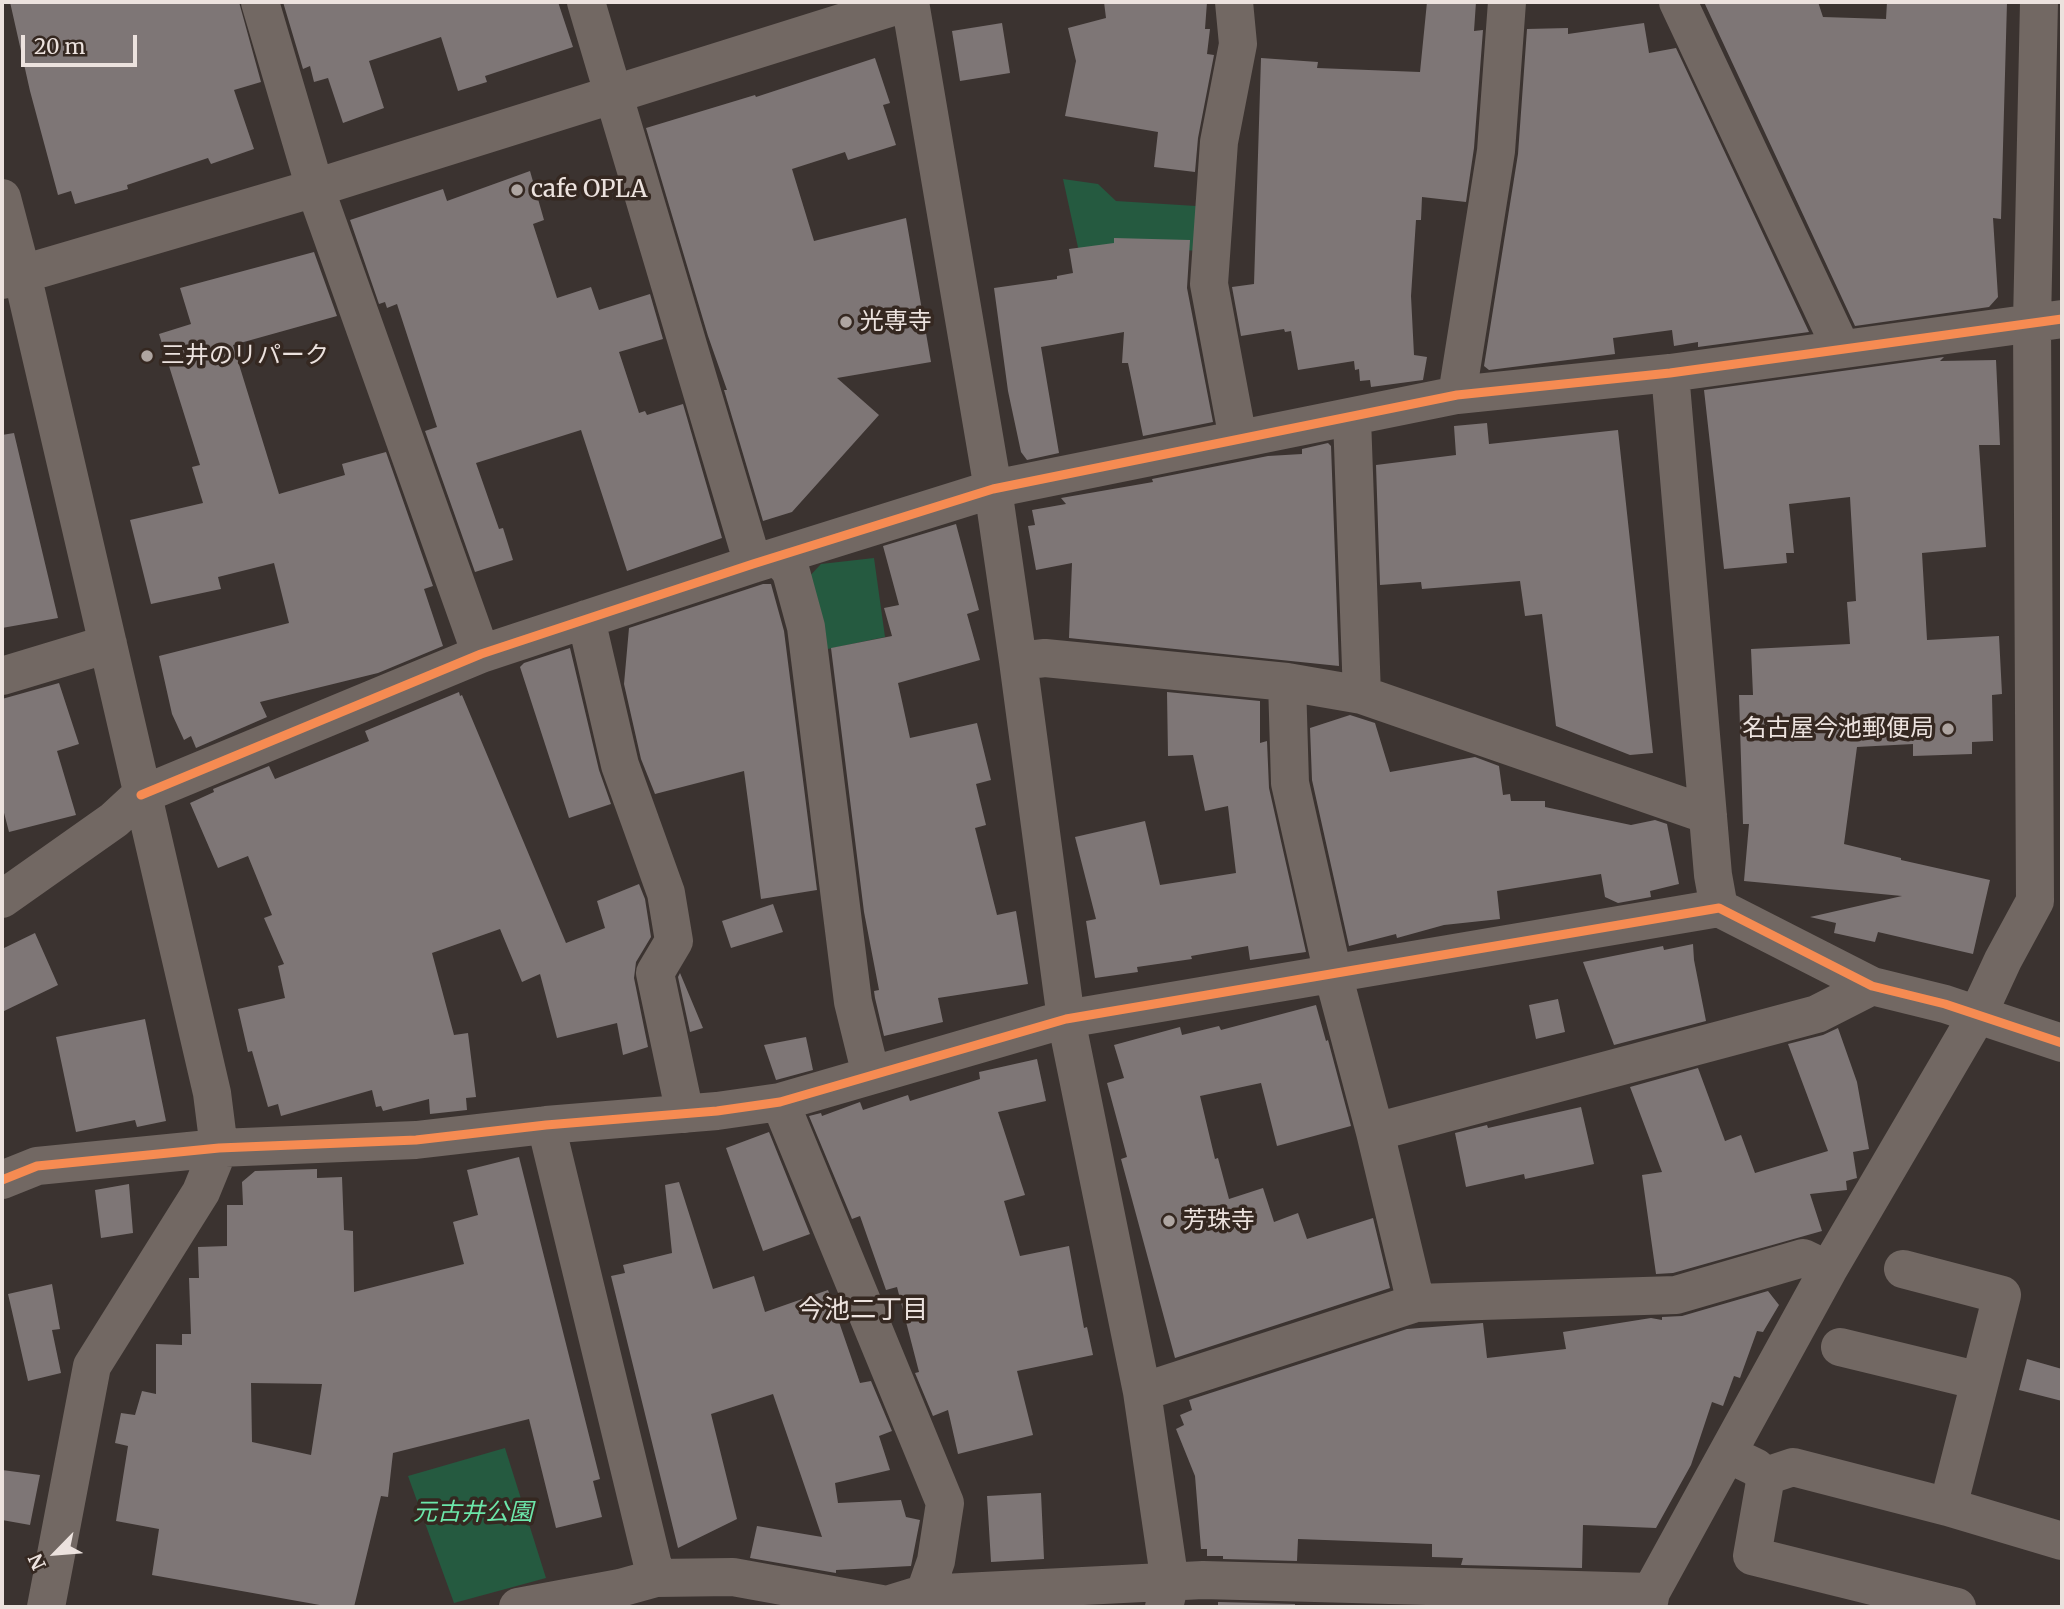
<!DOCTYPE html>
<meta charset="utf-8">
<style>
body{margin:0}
#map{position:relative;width:2064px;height:1609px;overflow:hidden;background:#3b3330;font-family:Merriweather,serif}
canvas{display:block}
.frame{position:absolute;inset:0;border:4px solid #ece2de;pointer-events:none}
.north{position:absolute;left:21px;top:1518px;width:70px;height:70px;-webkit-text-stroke:5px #352821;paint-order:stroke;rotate:245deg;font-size:19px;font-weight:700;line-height:28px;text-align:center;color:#ece2de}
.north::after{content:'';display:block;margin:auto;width:24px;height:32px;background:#ece2de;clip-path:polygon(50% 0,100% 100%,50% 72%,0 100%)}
.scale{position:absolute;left:21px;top:35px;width:116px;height:32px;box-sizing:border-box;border:4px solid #ece2de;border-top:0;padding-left:9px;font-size:21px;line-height:24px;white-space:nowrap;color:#ece2de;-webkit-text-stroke:5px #352821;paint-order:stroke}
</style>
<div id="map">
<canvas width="2064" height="1609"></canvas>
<div class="frame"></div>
<div class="north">N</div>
<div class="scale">20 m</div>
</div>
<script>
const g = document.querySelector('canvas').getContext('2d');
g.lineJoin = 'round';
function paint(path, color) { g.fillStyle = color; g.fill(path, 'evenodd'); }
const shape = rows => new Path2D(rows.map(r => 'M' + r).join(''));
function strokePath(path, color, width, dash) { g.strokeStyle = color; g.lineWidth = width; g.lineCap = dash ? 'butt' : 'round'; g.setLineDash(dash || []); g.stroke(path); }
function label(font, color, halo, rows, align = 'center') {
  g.font = font + ' Merriweather,"Noto Sans JP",serif'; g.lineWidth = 7; g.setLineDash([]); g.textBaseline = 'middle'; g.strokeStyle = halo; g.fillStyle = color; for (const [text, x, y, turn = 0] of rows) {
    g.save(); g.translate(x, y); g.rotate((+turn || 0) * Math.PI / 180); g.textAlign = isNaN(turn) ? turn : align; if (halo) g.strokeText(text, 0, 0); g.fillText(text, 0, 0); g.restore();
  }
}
paint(shape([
 [1063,179,1098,184,1116,201,1196,206,1196,251,1126,244,1079,252],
 [874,558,885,637,823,650,806,580,821,564],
 [505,1448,546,1578,454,1603,408,1476]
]), '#255a40');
paint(shape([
 [10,2,239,2,261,82,234,90,254,149,211,164,208,158,127,185,128,189,75,204,71,191,58,195,30,91],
 [283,2,558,2,573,47,485,76,487,82,458,91,441,37,369,61,384,108,343,123,328,78,314,82,310,66,303,69],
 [1104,2,1207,2,1205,29,1210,29,1207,54,1214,55,1198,138,1195,172,1154,167,1158,132,1065,116,1076,61,1068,28,1106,18],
 [1427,2,1476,2,1474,31,1483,30,1474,148,1466,202,1422,197,1421,220,1416,220,1411,296,1414,355,1427,357,1423,380,1371,387,1370,380,1360,381,1359,369,1355,370,1354,361,1298,370,1291,331,1285,332,1284,329,1241,336,1232,287,1254,284,1261,58,1318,62,1317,68,1420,72],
 [1704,2,1818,2,1823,17,1886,19,1887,2,2007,2,2001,219,1993,218,1998,297,1989,307,1855,326],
 [1002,23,1010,73,960,81,952,31],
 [1644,23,1649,53,1676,48,1809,332,1698,347,1698,342,1674,346,1672,330,1613,338,1615,354,1489,370,1484,366,1518,154,1527,29,1568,28,1568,34],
 [875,58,890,103,883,105,896,145,848,160,845,152,792,169,814,241,906,218,931,362,837,378,879,415,792,512,763,521,724,390,727,390,708,336,646,128,755,95,756,97],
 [530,171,544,220,533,224,557,298,591,287,599,310,650,294,663,339,619,352,639,413,645,411,647,415,683,404,722,538,627,571,581,430,476,463,499,529,503,528,513,560,475,572,425,431,437,427,397,304,387,308,385,302,379,304,350,220,443,189,447,201],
 [1114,238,1190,240,1187,288,1213,422,1143,436,1128,363,1122,363,1124,332,1041,347,1059,453,1027,460,1021,452,1008,391,994,288,1057,279,1057,276,1073,273,1069,249,1114,243],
 [314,252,337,316,233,345,279,494,345,475,342,464,386,452,433,586,424,589,443,646,378,673,260,702,267,717,196,748,191,736,184,740,172,714,159,656,289,623,274,563,218,577,221,589,151,604,130,520,203,503,192,467,200,465,159,334,191,324,180,288],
 [1944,357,1940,361,1996,360,2000,445,1979,445,1986,547,1922,553,1927,640,1999,636,2002,694,1992,695,1993,741,1972,742,1972,754,1913,756,1913,744,1857,747,1844,844,1901,858,1901,860,1990,880,1973,954,1878,932,1875,942,1834,933,1836,923,1810,917,1902,896,1744,881,1749,824,1743,824,1739,695,1753,695,1751,649,1850,644,1847,602,1856,601,1850,497,1789,504,1794,553,1786,553,1787,563,1724,569,1704,390],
 [1487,423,1489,444,1618,430,1653,753,1630,755,1556,726,1542,614,1525,616,1520,581,1422,589,1421,582,1380,585,1376,465,1456,455,1454,426],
 [14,433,58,618,2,628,2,435],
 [1328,443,1331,446,1339,666,1069,638,1072,563,1036,570,1028,526,1035,525,1032,510,1066,504,1061,498,1153,482,1152,479,1268,456,1302,454,1302,449],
 [956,524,979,610,967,614,980,660,898,683,910,738,977,723,991,780,976,784,986,825,975,828,997,915,1016,911,1028,984,938,998,943,1022,884,1036,875,998,874,991,879,990,864,912,831,648,892,636,884,608,899,605,883,546],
 [763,584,771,584,784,631,817,890,761,899,744,771,655,794,641,759,624,684,629,628],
 [570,648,599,770,611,804,569,818,520,667,524,663],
 [59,683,79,744,57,751,76,815,9,832,2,805,2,699],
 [459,692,460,696,462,695,566,943,605,928,597,901,639,884,645,899,651,937,636,962,634,978,648,1047,623,1055,617,1023,557,1038,540,974,522,982,500,929,432,953,454,1035,468,1033,476,1097,466,1098,467,1110,430,1114,429,1099,383,1111,381,1106,376,1107,372,1090,281,1116,278,1104,268,1107,252,1051,248,1052,238,1009,285,998,278,966,284,964,264,918,272,915,248,856,218,868,190,803,214,792,213,789,269,766,275,779,369,741,365,731],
 [1167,692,1260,701,1260,743,1267,741,1269,788,1306,952,1250,960,1248,946,1191,956,1192,959,1137,967,1138,972,1095,978,1086,921,1096,919,1075,837,1145,821,1160,885,1236,873,1228,806,1205,811,1193,755,1168,756],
 [1350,715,1375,723,1390,772,1475,757,1499,766,1503,795,1510,794,1511,801,1545,801,1545,807,1631,825,1655,820,1667,824,1679,884,1650,891,1651,897,1618,903,1605,897,1601,874,1497,891,1500,919,1444,925,1397,938,1396,934,1349,946,1312,780,1310,728],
 [773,904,783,932,731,948,722,921],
 [35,933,58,985,2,1012,2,949],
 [1693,944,1694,960,1706,1021,1614,1045,1583,962,1663,946,1664,950],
 [680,973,703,1028,690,1032,678,977],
 [1558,999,1565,1032,1536,1039,1529,1005],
 [1316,1005,1326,1041,1328,1040,1351,1126,1277,1146,1261,1083,1200,1096,1215,1159,1218,1158,1229,1199,1263,1188,1274,1222,1298,1213,1307,1239,1373,1218,1390,1288,1175,1358,1121,1159,1127,1157,1107,1083,1124,1078,1114,1045,1180,1027,1182,1035,1219,1026,1221,1030],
 [145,1019,166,1121,137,1127,135,1120,76,1132,56,1037],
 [1838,1028,1857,1082,1869,1149,1853,1152,1857,1178,1846,1181,1847,1190,1810,1194,1822,1231,1673,1273,1656,1274,1642,1175,1662,1172,1630,1087,1698,1068,1725,1141,1741,1135,1755,1173,1828,1151,1788,1044,1823,1035],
 [806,1037,813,1070,776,1080,764,1045],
 [1037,1059,1046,1101,998,1112,1025,1195,1004,1201,1020,1256,1069,1246,1084,1328,1087,1327,1093,1355,1017,1371,1033,1435,958,1454,948,1410,933,1416,915,1373,919,1372,897,1287,886,1290,860,1216,852,1219,809,1116,821,1113,822,1116,860,1102,863,1110,908,1095,910,1101,980,1079,979,1072],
 [1581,1107,1594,1164,1525,1179,1524,1174,1466,1187,1455,1133,1487,1125,1488,1128],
 [769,1132,810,1234,763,1251,726,1148],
 [519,1157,600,1479,593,1481,602,1517,556,1528,529,1419,393,1453,388,1497,381,1496,354,1607,331,1607,152,1575,159,1529,116,1521,128,1446,115,1443,121,1413,135,1415,142,1391,156,1394,156,1344,182,1345,182,1334,191,1334,189,1278,199,1278,198,1247,227,1246,227,1205,243,1205,242,1182,255,1171,317,1169,317,1178,342,1177,344,1230,353,1231,354,1292,464,1264,453,1222,478,1215,467,1170],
 [251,1383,322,1384,311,1455,252,1442],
 [679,1182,713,1289,754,1276,765,1312,828,1290,860,1383,871,1381,892,1431,879,1436,890,1470,835,1483,838,1503,901,1500,906,1517,920,1520,911,1566,836,1570,836,1573,750,1558,757,1526,822,1537,773,1394,711,1414,737,1519,678,1548,611,1276,625,1273,623,1265,672,1253,665,1185],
 [129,1184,133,1233,101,1238,95,1190],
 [52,1284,60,1329,52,1330,61,1373,28,1381,8,1294],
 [1768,1291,1779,1305,1763,1332,1757,1331,1740,1378,1734,1376,1723,1406,1712,1402,1691,1465,1656,1528,1583,1525,1582,1568,1461,1565,1463,1558,1432,1557,1432,1544,1298,1539,1297,1561,1223,1559,1223,1556,1207,1556,1207,1549,1201,1549,1195,1476,1176,1429,1184,1425,1180,1415,1192,1410,1189,1400,1407,1329,1483,1323,1487,1358,1566,1349,1563,1332,1651,1318,1662,1320,1662,1317,1682,1316],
 [2027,1359,2062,1369,2062,1401,2019,1390],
 [2,1470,40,1475,30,1525,2,1520],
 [1041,1493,1044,1559,991,1562,987,1496],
 [1218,1602,1295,1604,1295,1607,1218,1607]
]), '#7e7676');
strokePath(shape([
 [260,2,315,188,481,654],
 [586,2,753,564],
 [910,2,993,489,1018,661,1066,1019,1142,1392,1170,1583,1164,1607],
 [1234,2,1238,44,1219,142,1209,284,1238,439],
 [1678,2,1841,348],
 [2,198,22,274,212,1093,219,1148,201,1192,92,1366,46,1607],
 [2,280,315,188,908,2],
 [1670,373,1713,875,1719,908],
 [1457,395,1496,151,1507,2],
 [1352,418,1362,695],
 [779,557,791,572,806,627,853,1002,871,1075],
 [586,619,620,765,666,893,674,941,655,973,685,1114],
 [1018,661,1045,658,1287,682,1362,695,1708,815],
 [2,676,108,644],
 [1287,682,1290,783,1333,974,1375,1132,1416,1303],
 [2,899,114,820,141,795,481,654,753,564,993,489,1457,395,1670,373,2062,319],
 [780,1102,945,1503,936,1561,920,1607],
 [546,1125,656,1578],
 [1375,1132,1817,1014,1872,986],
 [2,1180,37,1166,219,1148,416,1140,546,1125,717,1111,780,1102,1066,1019,1719,908,1872,986,1945,1004,2062,1043],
 [1840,1347,1980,1381],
 [1142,1392,1416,1303,1676,1295,1803,1258,1828,1270],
 [1728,1454,1755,1467,1766,1476,1793,1467,1948,1507,2002,1295,1903,1269],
 [1766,1476,1752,1556,1957,1607],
 [1948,1507,2062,1541],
 [518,1607,620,1588,656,1578,733,1577,887,1605,923,1594,1203,1580,1651,1592],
 [1648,1607,1651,1592,1828,1270,1978,1014,2003,960,2035,901,2032,322,2039,2]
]), '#726863', 38);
strokePath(shape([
 [141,795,481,654,753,564,993,489,1457,395,1670,373,2062,319],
 [2,1180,37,1166,219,1148,416,1140,546,1125,717,1111,780,1102,1066,1019,1719,908,1872,986,1945,1004,2062,1043]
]), '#f68b52', 9);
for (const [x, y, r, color] of [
 [517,190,7,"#aea5a1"],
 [846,322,7,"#aea5a1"],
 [147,356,7,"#aea5a1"],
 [1948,729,7,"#aea5a1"],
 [1169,1221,7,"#aea5a1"]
]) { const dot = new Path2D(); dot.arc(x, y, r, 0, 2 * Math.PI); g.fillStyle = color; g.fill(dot); strokePath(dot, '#352821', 2.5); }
label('24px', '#ece2de', '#352821', [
 ["cafe OPLA",531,190],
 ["光専寺",860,322],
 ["三井のリパーク",161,356],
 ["名古屋今池郵便局",1934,729,"right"],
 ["芳珠寺",1183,1221]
], 'left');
label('italic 24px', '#6ce7aa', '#352821', [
 ["元古井公園",473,1513]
]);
label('26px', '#ece2de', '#352821', [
 ["今池二丁目",863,1311]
]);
</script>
